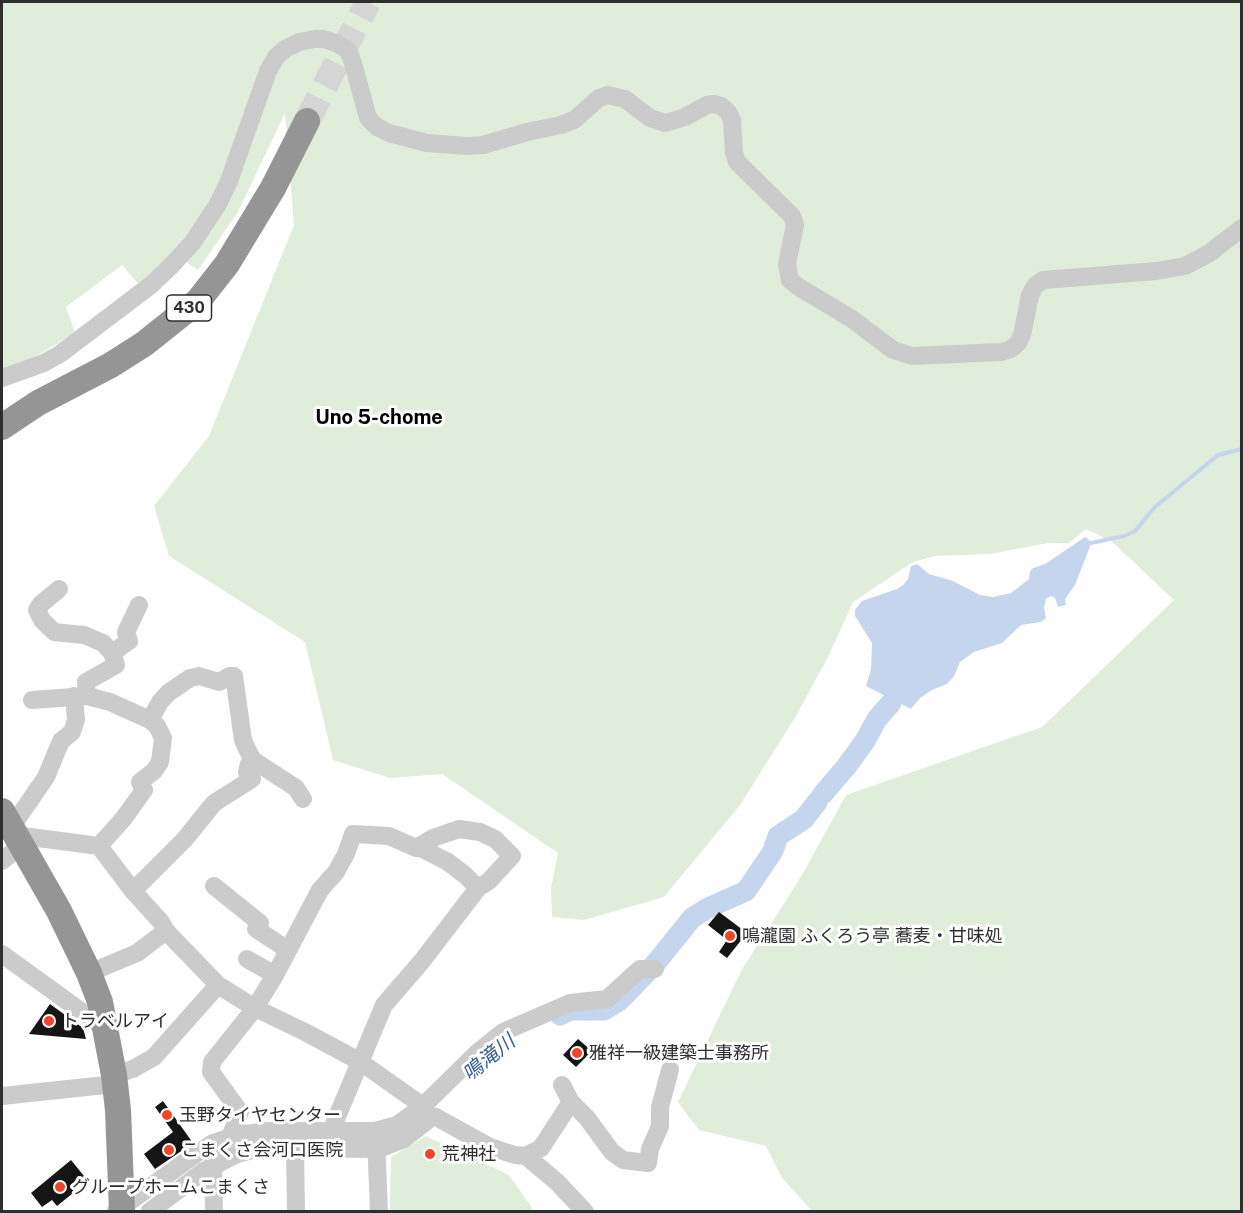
<!DOCTYPE html>
<meta charset="utf-8">
<style>
body{margin:0}
#map{position:relative;width:1243px;height:1213px;overflow:hidden;background:#fff;font-family:"Public Sans",sans-serif}
canvas{display:block}
.frame{position:absolute;inset:0;border:3px solid #2e2e2e;pointer-events:none}
</style>
<div id="map">
<canvas width="1243" height="1213"></canvas>
<div class="frame"></div>
</div>
<script>
const g = document.querySelector('canvas').getContext('2d');
g.lineJoin = 'round';
function paint(path, color) { g.fillStyle = color; g.fill(path, 'evenodd'); }
const shape = rows => new Path2D(rows.map(r => 'M' + r).join(''));
function strokePath(path, color, width, dash) { g.strokeStyle = color; g.lineWidth = width; g.lineCap = dash ? 'butt' : 'round'; g.setLineDash(dash || []); g.stroke(path); }
function label(font, color, halo, rows, align = 'center') {
  g.font = font + ' "Public Sans","Noto Sans JP",sans-serif'; g.lineWidth = 6; g.setLineDash([]); g.textBaseline = 'middle'; g.strokeStyle = halo; g.fillStyle = color; for (const [text, x, y, turn = 0] of rows) {
    g.save(); g.translate(x, y); g.rotate((+turn || 0) * Math.PI / 180); g.textAlign = isNaN(turn) ? turn : align; if (halo) g.strokeText(text, 0, 0); g.fillText(text, 0, 0); g.restore();
  }
}
paint(shape([
 [2,2,1241,2,1241,1211,812,1211,782,1178,766,1146,699,1130,678,1102,741,971,802,875,846,795,1042,727,1174,600,1111,541,1086,529,1069,543,1048,543,990,554,935,556,913,562,853,602,828,657,796,716,740,805,664,897,584,920,552,917,551,888,558,853,442,774,390,778,333,760,305,642,169,556,154,506,209,436,294,225,285,113,238,212,198,270,174,254,140,286,122,265,66,307,75,332,42,353,2,374],
 [426,1136,509,1175,532,1208,531,1211,390,1211,391,1157]
]), '#e0eddb');
paint(shape([
 [1085,537,1089,540,1091,544,1075,585,1065,599,1066,605,1058,607,1055,598,1051,596,1046,599,1044,608,1046,618,1041,622,1021,625,1002,643,974,652,960,662,954,676,947,684,932,690,920,698,911,709,866,686,871,669,872,643,855,616,855,610,862,601,897,589,903,585,908,579,911,566,917,564,929,574,953,581,980,595,993,597,1011,593,1029,579,1030,571,1033,568,1045,564]
]), '#c6d5ee');
strokePath(shape([
 [1086,544,1124,536,1135,531,1155,507,1218,455,1242,449]
]), '#c6d5ee', 4);
strokePath(shape([
 [822,795,846,767,865,741,877,719,891,703],
 [560,1015,570,1010,604,1010,620,1000,655,964,692,918,708,908,746,891,773,851,778,836,804,819,817,802]
]), '#c6d5ee', 21);
paint(shape([
 [719,912,747,933,727,958,719,952,727,940,708,925],
 [50,1004,83,1028,86,1039,29,1034],
 [578,1039,592,1051,576,1067,563,1055],
 [163,1101,193,1143,155,1169,144,1154,173,1132,155,1107],
 [71,1160,88,1181,57,1206,52,1200,42,1207,31,1193]
]), '#151515');
strokePath(shape([
 [307,121,368,2]
]), '#d5d5d5', 26, [26, 13]);
strokePath(shape([
 [2,378,44,363,60,354,151,285,172,265,193,242,218,204,229,181,268,71,276,57,285,49,299,42,315,39,324,39,336,43,348,50,353,63,368,118,377,127,389,133,427,143,467,146,483,145,527,132,561,125,574,120,599,98,608,95,625,99,650,118,665,123,685,117,707,105,714,104,721,106,728,112,732,120,734,153,737,162,792,216,795,225,787,264,790,280,797,286,852,319,893,350,912,356,1001,352,1011,349,1018,343,1022,335,1030,295,1035,286,1043,280,1156,271,1185,266,1208,254,1242,228],
 [59,589,41,604,37,610,42,620,54,632,84,635,103,643,112,653],
 [87,696,86,682,116,665,112,653,129,641,126,632,139,605],
 [150,720,160,702,168,693,190,678,199,676,219,682,230,676,234,676,243,740,249,753,253,760,296,788,303,799],
 [3,828,11,828,46,777,61,741,72,732,76,720,74,696],
 [15,835,99,846,124,818,144,790,140,782,154,771,160,762,163,738,157,726,150,720,110,702,87,696,32,700],
 [99,846,133,891,161,922,166,931],
 [419,847,448,862,465,875,478,888],
 [2,861,21,845],
 [214,886,260,923,256,929,288,950],
 [133,891,185,839,214,803,252,779,247,772,249,764,253,760],
 [2,954,107,1030],
 [247,959,275,975],
 [89,973,137,953,166,931,218,985,255,1008,305,1032,359,1061,423,1106,428,1114],
 [114,1075,133,1069,154,1057,218,985],
 [562,1085,571,1102,587,1118,612,1152,623,1160,648,1163,650,1149,660,1126,660,1107,670,1070],
 [2,1096,115,1084],
 [230,1137,240,1112,211,1072,212,1062,255,1008,275,975,320,890,336,872,346,854,353,834,389,836,416,848,433,838,459,829,480,832,495,839,512,856,489,881,478,888,422,961,384,1005,331,1131,330,1150],
 [376,1138,379,1212],
 [295,1150,296,1212],
 [213,1156,214,1212],
 [526,1156,541,1148,571,1102],
 [115,1212,199,1152,213,1143,237,1135,268,1131,375,1131,397,1125,423,1106,478,1052,503,1032,570,1003,607,999,640,969,655,969],
 [149,1212,204,1171,237,1154,260,1148,378,1149,404,1139,431,1118,436,1117,490,1147,515,1155,526,1156,557,1182,585,1212]
]), '#cbcbcb', 18);
strokePath(shape([
 [2,427,38,403,111,365,144,344,198,301,227,264,273,188,307,121],
 [2,811,59,911,89,973,100,1002,114,1075,118,1110,122,1212]
]), '#959595', 26);
for (const [x, y, r, color] of [
 [730,936,6,"#f14525"],
 [49,1021,6,"#f14525"],
 [577,1053,6,"#f14525"],
 [167,1115,6,"#f14525"],
 [169,1150,6,"#f14525"],
 [430,1154,6,"#f14525"],
 [60,1187,6,"#f14525"]
]) { const dot = new Path2D(); dot.arc(x, y, r, 0, 2 * Math.PI); g.fillStyle = color; g.fill(dot); strokePath(dot, '#fff', 2); }
for (const [x, y, w] of [
 [189,308,45]
]) { const box = new Path2D(); box.roundRect(x - w / 2, y - 13, w, 26, 4.5); g.fillStyle = '#fff'; g.fill(box); strokePath(box, '#2e2e2e', 1.5); }
label('bold 16px', '#2e2e2e', null, [
 ["430",189,308]
]);
label('18px', '#2e2e2e', '#fff', [
 ["鳴瀧園 ふくろう亭 蕎麦・甘味処",742,936],
 ["トラベルアイ",61,1021],
 ["雅祥一級建築士事務所",589,1053],
 ["玉野タイヤセンター",179,1115],
 ["こまくさ会河口医院",181,1150],
 ["荒神社",442,1154],
 ["グループホームこまくさ",72,1187]
], 'left');
label('bold 20px', '#000', '#fff', [
 ["Uno 5-chome",379,418]
]);
label('italic 20px', '#375b96', '#fff', [
 ["鳴滝川",489,1058,-39]
]);
</script>
